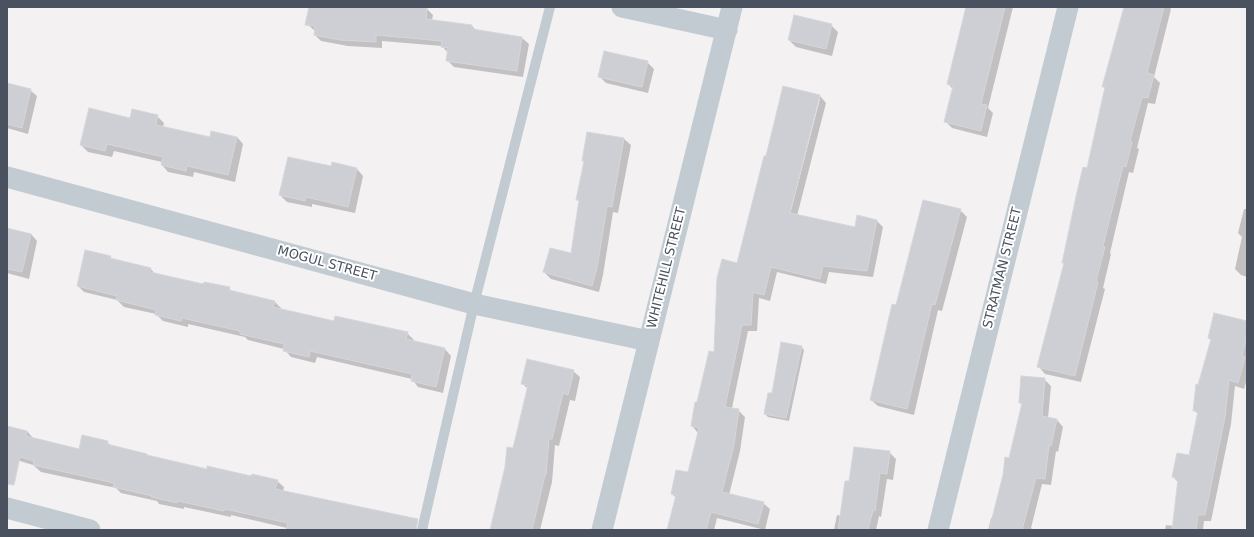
<!DOCTYPE html>
<style>
body{margin:0}
#map{position:relative;width:1254px;height:537px;overflow:hidden;background:#f3f1f1;font-family:"DejaVu Sans",sans-serif}
canvas{display:block}
.frame{position:absolute;inset:0;border:8px solid #49525e;pointer-events:none}
</style>
<div id="map">
<canvas width="1254" height="537"></canvas>
<div class="frame"></div>
</div>
<script>
const g = document.querySelector('canvas').getContext('2d');
g.lineJoin = 'round';
function paint(path, color) { g.fillStyle = color; g.fill(path, 'evenodd'); }
const shape = rows => new Path2D(rows.map(r => 'M' + r).join(''));
function strokePath(path, color, width, dash) { g.strokeStyle = color; g.lineWidth = width; g.lineCap = dash ? 'butt' : 'round'; g.setLineDash(dash || []); g.stroke(path); }
function label(font, color, halo, rows, align = 'center') {
  g.font = font + ' "DejaVu Sans",sans-serif'; g.lineWidth = 4; g.setLineDash([]); g.textBaseline = 'middle'; g.strokeStyle = halo; g.fillStyle = color; for (const [text, x, y, turn = 0] of rows) {
    g.save(); g.translate(x, y); g.rotate((+turn || 0) * Math.PI / 180); g.textAlign = isNaN(turn) ? turn : align; if (halo) g.strokeText(text, 0, 0); g.fillText(text, 0, 0); g.restore();
  }
}
paint(shape([
 [310,7,426,8,433,15,432,20,472,26,476,30,522,38,529,44,523,77,454,67,447,60,448,53,442,46,382,41,382,48,348,46,321,41,315,35,315,31,307,24],
 [966,7,1013,7,988,108,993,113,987,137,952,128,945,121,953,89,948,84],
 [1125,7,1169,7,1171,9,1154,77,1160,83,1155,104,1148,103,1137,148,1139,149,1133,173,1129,172,1110,253,1111,254,1103,288,1105,289,1081,382,1045,374,1039,367,1064,264,1063,262,1087,169,1106,89,1104,87],
 [831,25,838,32,832,56,796,47,789,40],
 [647,62,654,69,648,93,606,83,599,76],
 [7,84,30,90,37,96,28,134,7,128],
 [784,88,820,96,826,103,797,216,855,229,858,217,877,221,883,227,873,277,829,272,826,284,777,272,770,301,759,298,757,331,748,331,732,408,738,410,745,417,740,451,729,495,763,503,770,509,765,530,717,518,714,530,669,530,676,498,672,494,688,473,698,433,692,426,715,353],
 [818,99,820,99,789,218,787,218],
 [157,116,164,123,163,127,211,139,237,137,243,144,235,182,194,172,193,177,168,172,162,165,162,162,114,151,112,157,88,152,81,145,131,119],
 [588,134,624,139,631,145,618,213,613,212,603,275,599,292,551,279,544,272,572,255,580,202,578,200,585,162],
 [331,167,357,169,363,176,355,213,312,204,312,207,287,202,280,195],
 [1247,205,1247,277,1241,275,1235,269,1242,237,1238,233,1244,209,1246,209],
 [960,210,967,217,942,311,938,310,914,415,878,406,871,400,897,306],
 [7,229,31,234,37,241,29,279,7,273],
 [110,257,113,260,150,268,156,275,204,286,229,288,233,292,274,301,281,308,280,310,335,323,407,333,414,340,414,342,445,349,451,356,443,393,418,387,412,379,317,357,315,363,291,357,284,349,248,340,245,337,188,324,188,327,163,321,156,314,124,307,117,300,84,292,78,286],
 [1247,322,1247,379,1244,389,1235,386,1231,424,1211,521,1204,521,1203,530,1165,530,1166,525,1174,526,1179,483,1173,477,1189,456,1199,415,1194,410,1211,341,1209,338],
 [801,346,804,350,789,421,768,417,765,414,772,395],
 [573,371,580,377,575,401,570,400,559,446,555,445,552,482,540,530,491,530,514,449,528,389,522,383],
 [1044,379,1051,386,1048,418,1057,420,1063,427,1058,452,1056,451,1051,485,1042,484,1031,528,1033,530,988,530,991,518,993,518,1010,459,1022,405,1020,402],
 [7,427,27,431,33,438,80,450,107,442,113,447,147,455,149,457,208,470,277,481,284,487,283,492,408,530,287,530,287,528,231,515,231,517,184,507,184,509,159,504,157,501,121,493,116,488,41,472,33,465,7,457],
 [889,452,896,459,893,480,887,479,881,517,879,516,876,530,834,530,837,515,841,516,850,483]
]), '#0003');
const building = shape([
 [309,7,427,7,426,19,472,25,472,29,522,37,517,71,446,61,448,48,441,47,442,41,376,35,376,42,340,40,314,35,315,26,305,25,309,7],
 [966,7,1005,7,981,104,987,105,981,131,944,122,953,86,947,84,966,7],
 [1124,7,1164,7,1147,73,1154,75,1148,98,1142,97,1130,141,1132,142,1126,167,1123,166,1103,246,1105,247,1096,281,1098,282,1075,376,1037,367,1064,263,1062,263,1077,192,1083,167,1087,168,1105,87,1102,87,1124,7],
 [794,15,832,24,826,49,788,40,794,15],
 [604,51,648,61,642,87,598,77,604,51],
 [7,83,31,89,22,128,7,124,7,83],
 [783,86,820,95,790,213,855,227,857,215,877,220,867,271,823,266,820,279,771,267,764,295,753,292,751,325,742,325,725,407,739,409,734,445,722,492,764,502,758,524,711,512,706,530,667,530,676,495,671,494,676,470,688,472,699,428,691,426,695,402,697,402,709,351,714,352,717,278,722,259,737,263,764,156,766,156,783,86],
 [89,108,130,118,132,109,158,115,156,125,210,137,211,131,237,137,228,175,187,166,186,171,161,165,163,157,107,144,105,151,80,145,89,108],
 [587,132,624,138,612,207,607,206,597,268,592,286,543,272,550,248,571,253,579,200,576,200,584,161,582,161,587,132],
 [288,157,331,166,332,162,357,168,348,207,306,197,305,201,279,195,288,157],
 [923,200,961,209,935,305,932,304,907,409,870,400,892,304,896,305,923,200],
 [7,228,31,234,22,272,7,269,7,228],
 [85,250,111,256,110,258,151,268,150,272,203,284,204,282,230,287,229,290,275,301,273,307,334,321,335,316,408,332,406,339,445,348,436,387,411,381,412,374,310,351,309,357,283,351,284,344,240,334,240,331,182,318,181,321,155,315,156,310,116,300,117,296,77,286,85,250],
 [1214,313,1247,321,1247,336,1242,356,1245,357,1238,383,1229,380,1225,417,1205,515,1198,515,1196,530,1172,530,1178,479,1172,477,1177,453,1189,455,1198,411,1193,411,1196,384,1198,385,1211,339,1208,338,1214,313],
 [781,342,802,346,786,418,764,414,768,393,772,393,781,342],
 [527,359,574,370,568,395,563,393,552,439,549,439,546,475,545,475,532,530,490,530,505,467,507,447,513,448,528,385,521,384,527,359],
 [1021,376,1045,378,1042,416,1057,419,1051,446,1049,445,1045,479,1036,478,1022,530,989,530,1003,475,1005,457,1009,458,1022,403,1019,403,1021,376],
 [7,426,27,431,26,436,79,449,82,435,108,441,107,444,147,454,147,455,207,469,207,466,251,476,252,474,278,480,275,489,418,519,416,530,286,530,288,523,225,509,224,511,178,501,177,503,151,497,152,496,113,487,114,483,33,465,34,461,20,457,14,485,7,484,7,426],
 [854,447,890,451,887,474,880,473,875,511,873,510,868,530,838,530,845,481,849,481,854,447]
]);
paint(building, '#cecfd5');
strokePath(building, '#d5d6dc', 1);
strokePath(shape([
 [422,530,474,304,550,7]
]), '#c2cad2', 10);
strokePath(shape([
 [622,7,727,30],
 [7,177,474,304,649,341],
 [7,508,90,530],
 [602,530,732,7],
 [938,530,1068,7]
]), '#c2cad2', 21);
label('13px', '#49525e', '#fff', [
 ["MOGUL STREET",327,264,15],
 ["WHITEHILL STREET",667,268,-76],
 ["STRATMAN STREET",1003,268,-76]
]);
</script>
